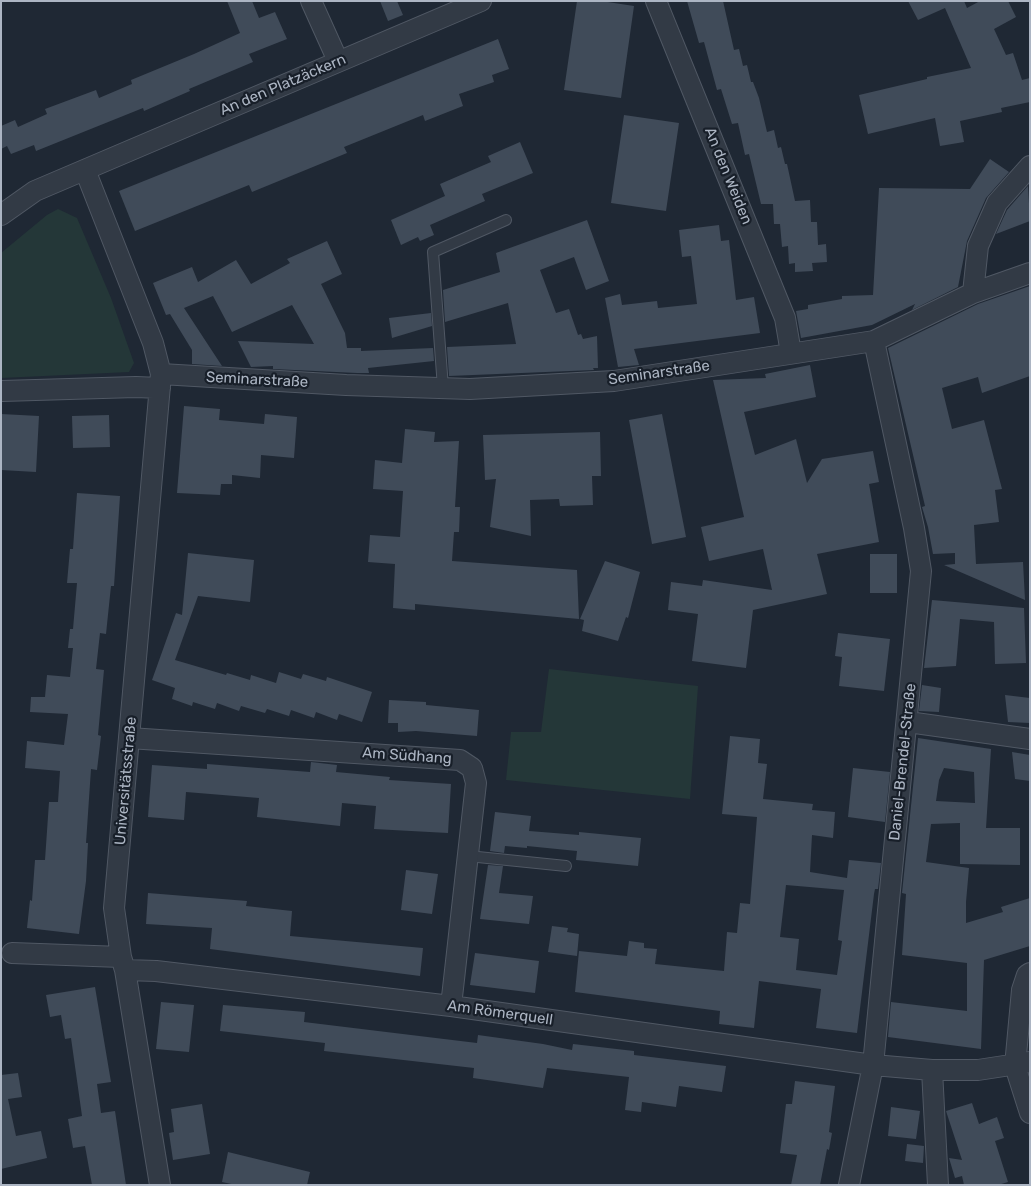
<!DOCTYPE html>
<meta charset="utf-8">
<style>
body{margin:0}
#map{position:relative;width:1031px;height:1186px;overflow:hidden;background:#1f2834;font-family:Rubik,sans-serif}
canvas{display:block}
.frame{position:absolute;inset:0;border:2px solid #acb5c3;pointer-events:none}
</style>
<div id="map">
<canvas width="1031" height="1186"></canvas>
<div class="frame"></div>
</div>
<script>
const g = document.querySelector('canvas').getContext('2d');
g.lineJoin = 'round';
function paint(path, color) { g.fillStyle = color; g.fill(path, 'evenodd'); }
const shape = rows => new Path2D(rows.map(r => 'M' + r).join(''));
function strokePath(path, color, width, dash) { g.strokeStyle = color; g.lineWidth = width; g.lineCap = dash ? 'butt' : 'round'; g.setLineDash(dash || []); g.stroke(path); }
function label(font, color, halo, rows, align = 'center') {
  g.font = font + ' Rubik,sans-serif'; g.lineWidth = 4.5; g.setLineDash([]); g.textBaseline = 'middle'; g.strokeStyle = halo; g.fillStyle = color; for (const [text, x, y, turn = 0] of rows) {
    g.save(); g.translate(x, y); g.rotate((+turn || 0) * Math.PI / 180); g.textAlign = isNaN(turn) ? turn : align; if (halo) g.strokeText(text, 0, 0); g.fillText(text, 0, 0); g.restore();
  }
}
paint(shape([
 [58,209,77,218,111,298,134,363,129,372,1,378,1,253,47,215],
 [549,669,698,686,690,799,506,780,511,732,541,732]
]), '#243738');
paint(shape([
 [227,1,252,1,259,18,275,12,287,39,249,54,253,62,189,89,190,91,144,111,143,108,36,151,34,145,11,154,7,146,1,149,1,126,15,120,18,127,47,114,45,109,96,90,99,98,132,84,131,80,194,54,240,33],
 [380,1,397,1,403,15,388,21],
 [577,1,601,1,634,6,621,98,564,90],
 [687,1,723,1,734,50,739,49,743,66,747,65,751,82,753,82,759,98,767,132,774,130,778,148,781,147,785,164,787,164,795,201,810,200,811,222,817,222,818,245,826,244,827,262,812,263,813,271,795,272,795,263,789,264,788,246,782,247,780,224,774,224,773,204,761,204,749,154,745,155,738,123,732,124,721,89,717,90,704,42,699,43],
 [908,1,964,1,967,8,980,1,1008,1,1016,17,994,29,1006,55,1013,53,1022,80,1030,78,1030,102,1001,108,1002,112,960,121,964,142,940,146,935,118,868,134,859,95,927,79,927,77,971,68,945,8,918,20],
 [498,39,509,69,492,75,494,82,459,94,463,106,425,121,423,115,344,147,347,153,252,192,249,185,135,231,119,191],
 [624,115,679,123,666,211,611,203],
 [520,142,533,173,482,194,485,201,430,225,434,235,420,241,418,237,401,245,391,220,445,196,440,184,491,162,488,156],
 [990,159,1009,172,986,198,967,241,958,287,912,310,915,304,872,325,801,338,796,311,808,309,808,305,842,299,842,296,873,295,879,188,970,189],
 [1028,186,1030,221,996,234,1007,210],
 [587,220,609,281,586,290,574,257,540,270,556,313,569,309,578,335,581,334,583,339,597,336,598,368,593,368,594,370,449,376,447,347,516,344,508,303,445,322,443,290,500,272,496,253],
 [719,225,721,241,729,240,736,300,754,297,760,333,634,349,639,365,618,367,605,298,620,294,622,305,657,301,658,308,697,304,691,256,682,257,679,230],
 [327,241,342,274,321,284,345,333,347,348,361,348,361,351,433,348,434,361,368,368,369,373,357,373,273,369,273,366,251,367,238,341,314,344,292,305,232,332,213,296,184,308,222,366,192,364,192,350,170,314,166,315,153,283,192,267,198,282,236,260,251,284,290,263,287,259],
 [1030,286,1030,376,982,393,978,377,942,388,952,429,984,420,1002,489,995,490,999,522,974,525,976,564,1023,562,1025,600,944,565,955,564,955,553,933,554,928,527,922,507,925,506,888,348,978,304],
 [431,313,432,326,392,338,389,318],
 [810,365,816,397,744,412,755,455,796,439,807,483,822,459,873,451,879,482,869,484,879,542,817,554,827,594,753,610,746,668,692,661,698,614,668,610,671,582,702,586,703,580,772,590,763,549,709,561,701,527,744,517,713,380,766,378,765,374],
 [184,406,220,409,219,420,264,424,265,414,297,417,294,458,261,455,260,478,232,475,232,484,221,484,220,495,177,493],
 [1,414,39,416,36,472,1,470],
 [662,414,686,537,652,544,629,420],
 [109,415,110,447,73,448,72,416],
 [405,429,435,432,434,442,459,441,455,507,460,507,459,532,454,532,452,561,577,570,579,619,415,604,415,610,393,608,395,564,368,562,370,535,400,537,403,491,373,489,375,460,402,463],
 [600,432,601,476,592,476,593,505,560,506,559,499,530,500,531,536,490,527,496,479,485,480,483,435],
 [77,493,120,496,114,586,111,586,106,634,100,633,96,669,104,670,98,735,101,736,97,770,91,769,86,843,88,843,86,881,79,934,27,928,30,900,32,901,35,860,45,860,49,802,58,802,60,771,25,768,27,741,64,745,68,714,30,712,31,697,45,697,47,675,70,677,73,648,68,648,70,629,73,629,77,583,67,583,70,549,73,549],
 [188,553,254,560,250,602,198,596,175,660,226,675,227,673,250,680,251,675,276,683,279,672,301,679,303,674,326,681,327,677,372,692,362,722,339,714,337,720,316,712,314,718,291,710,289,716,267,709,265,713,241,706,239,711,217,703,215,709,193,702,192,706,172,699,175,688,152,680,176,613,182,615],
 [870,554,897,554,897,593,870,593],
 [605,561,640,572,628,618,626,617,618,641,582,631,584,620,580,619],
 [932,600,1024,608,1026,663,995,664,994,622,960,619,956,666,924,668],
 [838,633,890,639,884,691,839,686,842,657,835,656],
 [922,685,941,688,939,712,919,711],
 [1005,695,1030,698,1030,723,1008,722],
 [389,700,426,702,426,705,479,710,477,736,416,731,398,732,398,723,388,723],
 [730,736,760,739,758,763,767,764,763,799,813,804,812,810,835,812,833,838,812,835,810,872,847,878,849,860,881,863,878,889,875,889,874,894,857,1033,816,1028,821,989,759,981,754,1028,719,1024,720,1011,575,992,579,951,627,956,629,941,644,943,644,948,657,949,655,964,724,971,727,932,737,933,740,903,750,904,757,817,722,814],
 [786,885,844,890,838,940,842,941,837,975,796,970,799,939,780,937],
 [918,738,991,749,986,828,1020,828,1020,865,960,864,960,823,931,824,926,862,969,868,966,902,966,923,1003,912,1001,907,1030,898,1030,946,984,960,981,1049,888,1037,891,1002,967,1011,967,963,902,955,906,894,902,893],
 [944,768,974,772,975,803,936,801,939,780],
 [1012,752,1030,755,1030,781,1015,779],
 [311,762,337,765,336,772,390,777,389,780,451,784,448,833,374,829,376,806,342,803,340,826,257,817,259,798,186,792,184,820,148,817,152,765,207,769,207,764,310,772],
 [853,768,890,772,885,822,848,817],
 [495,812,531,816,529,831,579,835,579,832,641,838,638,866,576,860,577,851,527,846,527,848,505,846,504,853,490,851],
 [488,865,503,866,499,893,533,896,529,924,480,919],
 [406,870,438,874,432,914,401,910],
 [148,893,247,901,246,906,292,911,290,936,423,948,420,976,210,949,212,928,146,924],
 [552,926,568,928,567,932,579,934,577,956,548,952],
 [475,953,539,961,535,993,470,985],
 [95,987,111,1082,97,1084,101,1113,115,1111,126,1185,92,1185,85,1146,73,1148,68,1119,82,1116,71,1038,65,1039,61,1015,50,1017,46,995],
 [161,1002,194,1005,189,1052,156,1049],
 [223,1005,305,1012,304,1022,378,1031,477,1043,478,1035,543,1044,572,1050,573,1044,634,1051,634,1055,726,1066,722,1092,679,1086,676,1107,642,1102,641,1112,625,1110,629,1077,547,1068,543,1088,473,1078,474,1068,324,1051,325,1043,220,1031],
 [18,1073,22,1097,8,1099,16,1136,41,1131,47,1158,1,1169,1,1075],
 [795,1081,835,1086,829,1132,832,1133,829,1150,827,1149,820,1185,791,1185,797,1155,780,1153,786,1104,792,1104],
 [972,1103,979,1124,997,1117,1004,1138,995,1141,1008,1182,998,1185,964,1185,962,1176,955,1178,949,1158,962,1160,946,1111],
 [202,1104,210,1154,173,1160,169,1133,174,1132,171,1109],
 [891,1107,920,1111,916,1139,888,1136],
 [907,1144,924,1146,923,1163,905,1161],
 [228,1152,310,1172,307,1185,236,1185,222,1182]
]), '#404b59');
const lane = shape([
 [443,388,433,252,506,220],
 [468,856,566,866]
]);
const street = shape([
 [311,1,338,61],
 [656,1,785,318,791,353],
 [85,170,153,343,161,374,114,908,121,957,125,970,160,1185],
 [1,215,35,191,481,1],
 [973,293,1030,273],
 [161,374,346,385,470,389,614,381,874,341,973,293,978,246,997,203,1030,166],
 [2,391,136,387,160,388],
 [908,722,1030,739],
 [129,738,460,760,472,768,476,783,451,1006],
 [12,953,121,957],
 [125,970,156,971,451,1006,873,1065,932,1070,978,1070,1030,1062],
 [1030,973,1027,975,1022,990,1015,1066,1030,1113],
 [932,1070,938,1185],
 [849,1185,873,1065,921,571,914,528,874,341]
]);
strokePath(lane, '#505864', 12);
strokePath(street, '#505864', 22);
strokePath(lane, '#323a45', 10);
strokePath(street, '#323a45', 20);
label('15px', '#acb5c3', '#181f29', [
 ["An den Platzäckern",283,85,-23],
 ["An den Weiden",728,176,68],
 ["Seminarstraße",659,373,-8],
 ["Seminarstraße",257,380,3],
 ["Am Südhang",407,756,4],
 ["Daniel-Brendel-Straße",903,762,-84],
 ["Universitätsstraße",126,781,-85],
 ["Am Römerquell",500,1013,8]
]);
</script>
